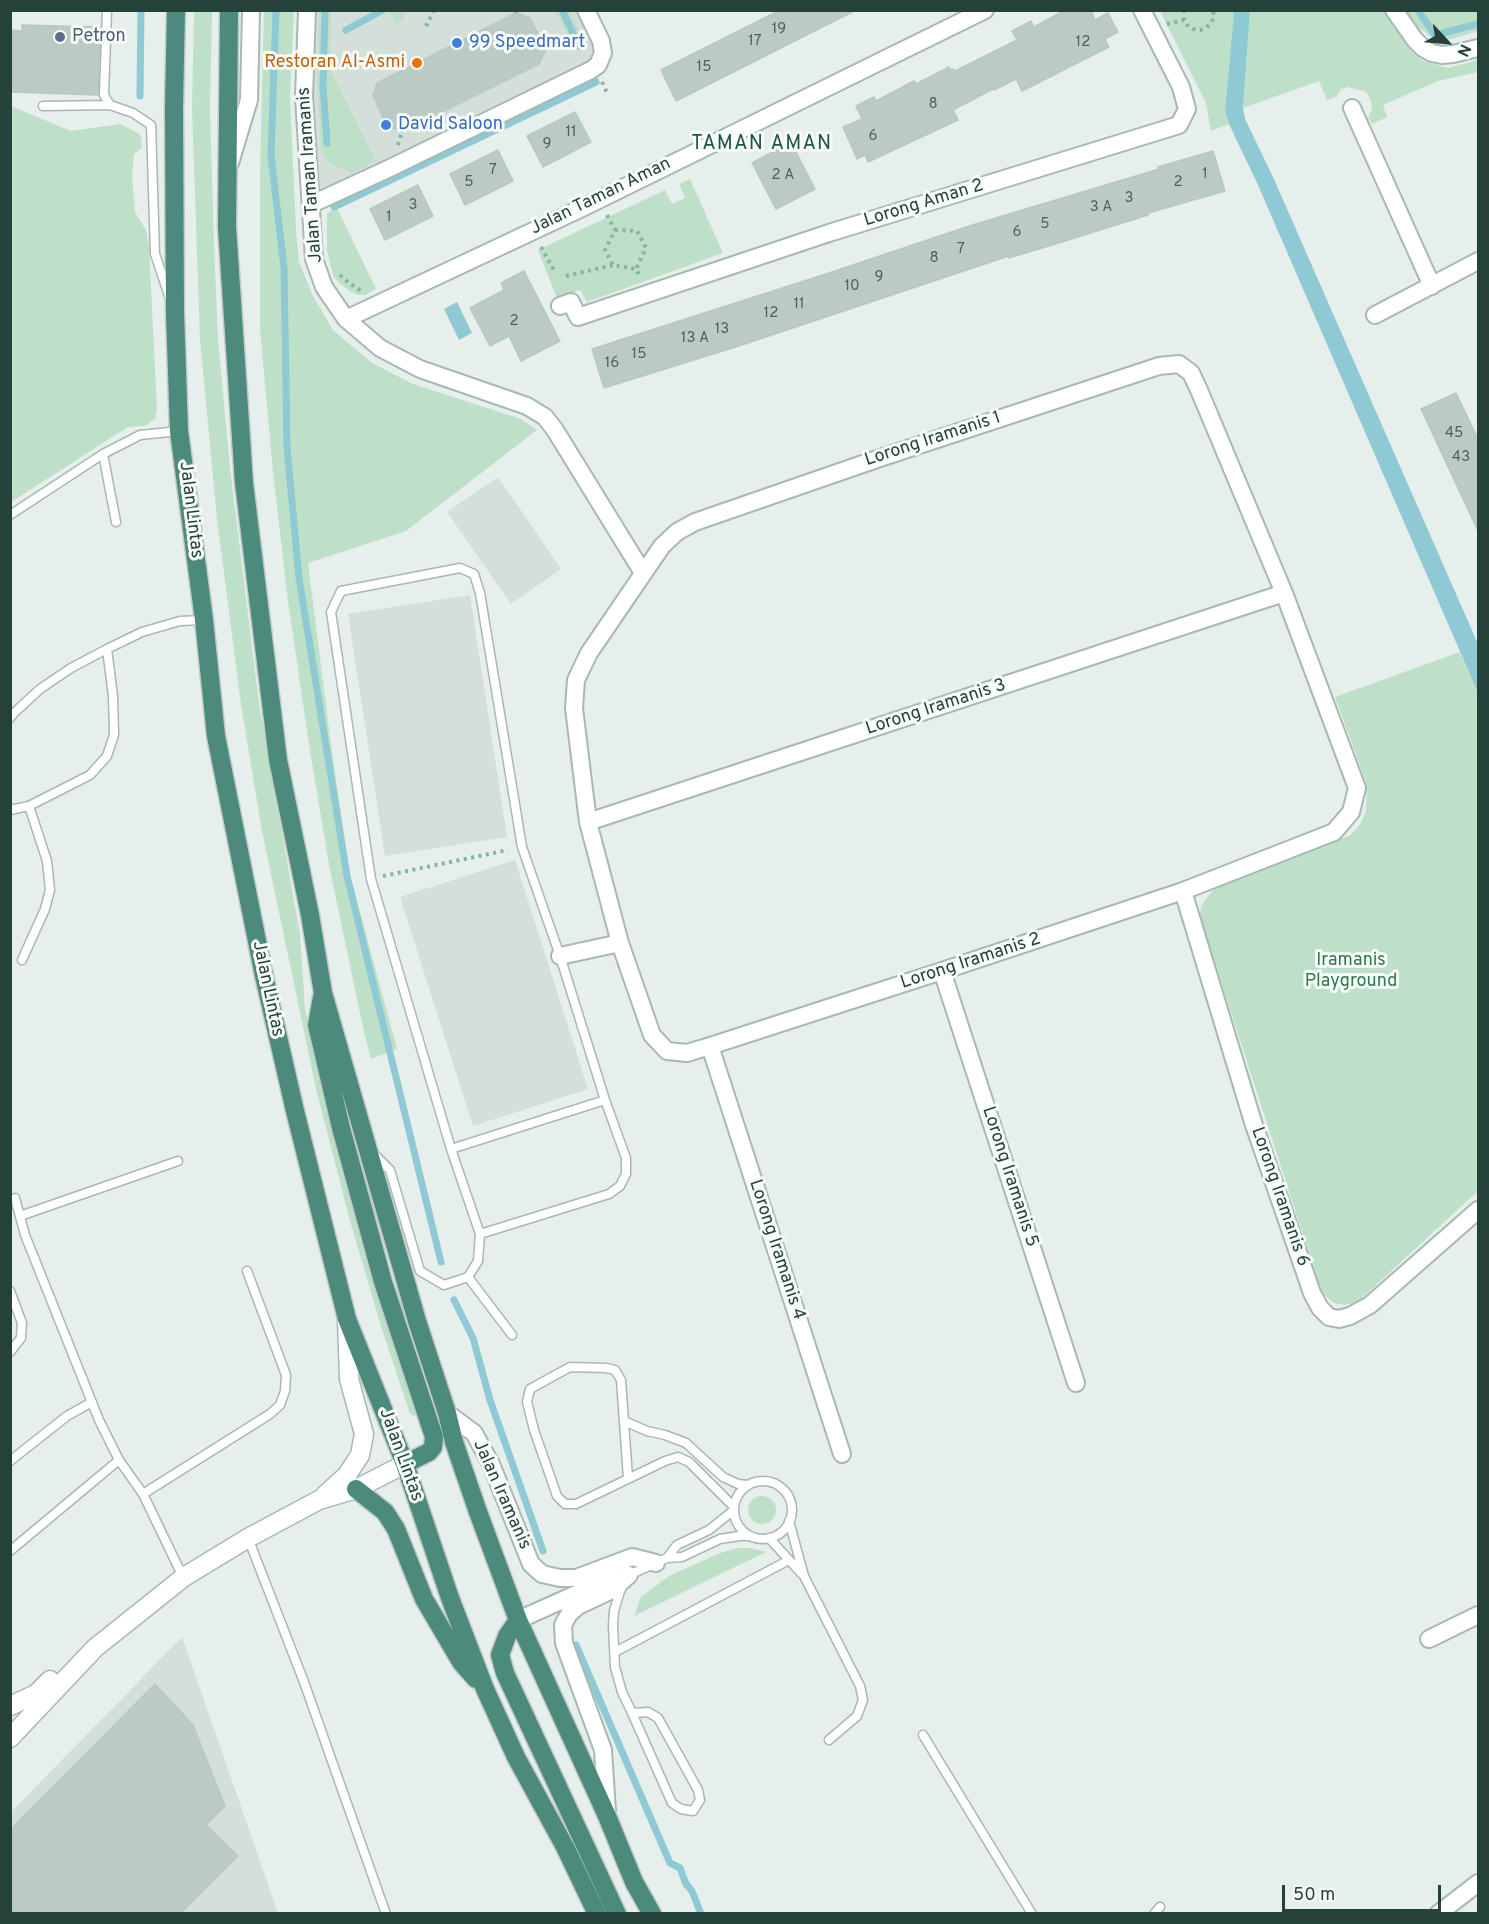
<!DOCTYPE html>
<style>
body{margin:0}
#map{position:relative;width:1489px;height:1924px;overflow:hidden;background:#e6efeb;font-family:Overpass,sans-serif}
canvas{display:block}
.frame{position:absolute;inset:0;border:12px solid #24423a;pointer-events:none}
.north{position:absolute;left:1417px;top:12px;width:60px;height:60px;-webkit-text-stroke:4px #f7fbf9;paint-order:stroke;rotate:116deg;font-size:16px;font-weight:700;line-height:24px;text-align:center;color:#24423a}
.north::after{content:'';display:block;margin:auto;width:21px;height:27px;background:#24423a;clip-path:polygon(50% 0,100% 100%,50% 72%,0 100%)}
.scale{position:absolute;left:1282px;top:1885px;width:159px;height:27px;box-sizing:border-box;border:3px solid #24423a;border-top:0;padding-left:8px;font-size:18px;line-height:21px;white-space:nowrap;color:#24423a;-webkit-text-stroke:4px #f7fbf9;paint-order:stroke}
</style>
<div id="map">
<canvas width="1489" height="1924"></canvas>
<div class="frame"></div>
<div class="north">N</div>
<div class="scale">50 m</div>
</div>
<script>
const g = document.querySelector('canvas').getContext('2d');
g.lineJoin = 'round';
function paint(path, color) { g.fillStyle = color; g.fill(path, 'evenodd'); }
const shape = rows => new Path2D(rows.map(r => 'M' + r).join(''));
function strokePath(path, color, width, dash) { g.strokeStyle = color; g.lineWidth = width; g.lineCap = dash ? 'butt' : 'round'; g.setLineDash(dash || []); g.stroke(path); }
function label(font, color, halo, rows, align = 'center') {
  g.font = font + ' Overpass,sans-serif'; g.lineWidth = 6; g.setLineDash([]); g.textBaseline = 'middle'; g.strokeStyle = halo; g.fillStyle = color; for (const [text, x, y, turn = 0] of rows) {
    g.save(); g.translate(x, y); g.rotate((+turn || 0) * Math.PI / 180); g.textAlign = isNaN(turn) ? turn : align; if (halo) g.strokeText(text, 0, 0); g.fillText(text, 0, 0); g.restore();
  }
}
paint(shape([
 [307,11,586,11,598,65,312,204],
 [498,477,561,569,511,604,447,512],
 [470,595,507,837,385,856,348,614],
 [515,860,588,1089,473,1126,400,897],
 [182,1637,278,1913,11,1913,10,1813]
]), '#d4dfda');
paint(shape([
 [194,11,212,11,210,108,214,245,218,339,230,468,259,704,300,934,305,1009,359,1221,417,1414,414,1416,410,1414,380,1323,350,1221,316,1089,262,831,241,704,217,519,200,339,192,109],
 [264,11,294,11,290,98,296,230,299,262,313,296,333,330,372,363,413,384,521,419,537,430,406,531,308,563,331,745,350,875,397,1049,371,1059,364,1032,330,870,309,744,288,601,273,472,260,329,260,172],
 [319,11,331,11,330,68,376,161,352,173,331,164,321,150,317,89],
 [389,11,406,11,406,15,400,23,396,25],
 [555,11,569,11,583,38,584,43,582,48,578,51,574,48],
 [1160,11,1234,11,1225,111,1229,124,1211,131,1206,103],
 [1250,11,1383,11,1412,52,1423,61,1448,68,1478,60,1478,72,1438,81,1383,105,1387,117,1372,124,1368,118,1372,109,1371,100,1366,92,1348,87,1341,89,1336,97,1327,100,1319,81,1243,108],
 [1403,11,1478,11,1478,31,1448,40,1432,38,1421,29,1416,30],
 [11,106,71,131,120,124,138,133,141,137,142,148,134,154,132,176,135,212,146,230,149,247,157,410,155,419,145,426,128,427,11,502],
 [690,179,723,253,587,302,580,290,557,298,538,250,665,190,672,204,685,198,679,184],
 [337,208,376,289,365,295,357,295,348,290,337,281,333,275,327,250,327,213],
 [1460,652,1478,693,1478,1191,1363,1297,1353,1303,1345,1305,1334,1303,1322,1293,1200,917,1201,908,1205,900,1217,886,1351,835,1360,824,1366,812,1367,785,1335,697],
 '748 1510a14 14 0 1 1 28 0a14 14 0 1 1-28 0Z',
 [738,1548,751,1548,766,1552,634,1616,641,1597,669,1576,720,1553]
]), '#bfe0c8');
paint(shape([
 [1234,11,1250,11,1243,108,1245,119,1273,177,1478,644,1478,693,1258,185,1229,124,1225,111],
 [457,302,472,333,459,340,444,309]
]), '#8ec9d4');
strokePath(shape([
 [276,10,271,155,284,268,287,447,299,578,347,876,441,1262],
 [325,10,323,87,327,143],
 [562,10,579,46],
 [1418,10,1435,35,1478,24],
 [346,30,383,10],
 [140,96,141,10],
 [334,207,596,82],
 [454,1300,473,1338,490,1400,543,1551],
 [576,1645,670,1863,680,1868,686,1884,692,1891,701,1914]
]), '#8ec9d4', 7);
const building = shape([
 [780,10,856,10,676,101,661,70,780,10],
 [1065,10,1091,10,1095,20,1108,13,1118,32,1105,39,1109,47,1022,91,1016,79,994,90,993,89,953,110,958,120,868,162,865,155,857,159,843,127,862,119,856,106,874,97,876,101,914,81,916,84,949,67,950,70,953,69,955,71,1017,40,1012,31,1031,21,1034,27,1065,10],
 [516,13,530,18,546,49,539,64,402,132,386,125,373,95,377,83,516,13],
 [22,25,100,27,98,95,10,92,10,30,22,31,22,25],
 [575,112,591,142,543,167,527,136,575,112],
 [791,142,815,189,776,209,752,163,791,142],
 [498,150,513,181,465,205,450,174,498,150],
 [1213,151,1225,191,1148,213,1148,215,1065,241,1009,258,1009,256,742,345,604,388,592,349,832,272,969,226,1159,169,1158,167,1213,151],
 [418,185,433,216,385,240,370,209,418,185],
 [524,271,560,341,521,361,509,336,490,346,470,308,504,290,501,283,524,271],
 [1456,393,1479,441,1479,533,1421,409,1456,393],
 [155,1684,193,1725,225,1806,206,1825,238,1856,180,1914,10,1914,10,1830,155,1684]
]);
paint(building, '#bbcac4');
strokePath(building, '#b8c9c2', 1.5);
const service = shape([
 [107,10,104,95,110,105],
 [43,106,110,105,133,113,151,125,155,254,169,296],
 [103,454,116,522],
 [10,515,103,454,140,435,179,431],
 [10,718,14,713,40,689,71,668,107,649,142,632,180,621,204,620],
 [10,810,29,806,90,775,107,756,114,735,113,696,107,649],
 [22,960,45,909,50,890,47,861,29,806],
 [451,1149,605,1100],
 [374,1154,390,1170,420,1271,444,1285,468,1277,478,1261,480,1234,451,1149,371,879,331,612,341,591,460,568,474,574,480,593,522,847,560,956,605,1100,626,1158,626,1174,620,1186,609,1194,480,1234],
 [15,1198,25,1235,99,1420,119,1460,143,1494],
 [20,1216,178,1161],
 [468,1277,512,1335],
 [10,1291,22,1323,21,1338,10,1352],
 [624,1421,647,1431,665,1435,686,1443,723,1477,738,1484,748,1485],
 [10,1461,67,1416,92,1402],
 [628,1478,621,1380,615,1370,606,1368,570,1367,530,1389,527,1402,534,1430,557,1496,565,1504,576,1504,665,1461,678,1457,689,1462,734,1507],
 '734 1510a29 29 0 1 1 58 0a29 29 0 1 1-58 0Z',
 [789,1521,804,1576,860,1686,863,1700,857,1716,829,1740],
 [248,1538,304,1682,386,1914],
 [769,1538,802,1574],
 [10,1551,119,1460],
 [667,1558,677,1545,709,1530,734,1510],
 [183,1577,143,1494,270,1414,280,1405,285,1391,286,1375,247,1271],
 [615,1652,789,1560],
 [632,1713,648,1712,658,1718,698,1790,700,1800,693,1811,681,1809,672,1803,632,1713,622,1692,615,1667,613,1626,614,1611,620,1591,629,1575,667,1558,682,1557,720,1539,739,1536,751,1536],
 [923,1735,1032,1914],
 [1154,1914,1160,1907]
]);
const minor = shape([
 [307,10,304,97,314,259,324,287,346,319,380,348,420,369,527,406,545,417,555,430,643,573],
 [1394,10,1415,40,1423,48,1432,53,1442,55,1453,54,1478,48],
 [1352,108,1432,286],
 [230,163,249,100,251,10],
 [312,204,390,168,591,70,598,65,603,53,601,41,586,10],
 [560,306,571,302,578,317,829,233,1179,125,1187,109,1181,87,1142,10],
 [1375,315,1478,261],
 [346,319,582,208,985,10],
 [1179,364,1191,373,1199,390,1284,593,1357,788,1351,812,1334,832,1183,891,942,971,710,1046,687,1053,667,1051,652,1035,620,943,588,822,574,708,576,680,589,653,662,546,677,532,695,522,880,458,1159,366,1179,364],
 [588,822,1284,593],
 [1183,891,1253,1122,1312,1293,1320,1308,1329,1317,1339,1319,1350,1316,1370,1305,1478,1210],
 [560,956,620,943],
 [942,971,1076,1383],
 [710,1046,842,1454],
 [447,1413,474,1433,491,1464,531,1564,542,1574,560,1578,576,1578,632,1557,656,1563],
 [518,1620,601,1583,622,1577],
 [1429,1639,1478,1615],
 [607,1811,603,1750,564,1643,563,1625,569,1614,578,1606,612,1590,629,1575],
 [1438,1914,1478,1883]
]);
const tertiary = shape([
 [325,1495,347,1475,360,1455,364,1434,349,1379,347,1320],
 [10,1706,36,1694,50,1680],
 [10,1738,95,1648,184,1577,248,1538,319,1500,356,1489,405,1464]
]);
const trunk = shape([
 [176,10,174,107,175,313,179,431,204,620,216,736,264,976,295,1111,347,1319,405,1464,450,1598,485,1689,516,1757,565,1847,597,1914],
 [229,10,227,227,244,483,278,760,310,915,323,993,417,1321,447,1413,454,1442,478,1512,518,1620,607,1816,634,1882,652,1914],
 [322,997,317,1025,341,1128,383,1282,434,1437,433,1447,429,1452,405,1464],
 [356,1489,385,1512,396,1529,424,1599,461,1662,476,1679],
 [518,1620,507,1636,500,1655,505,1673,617,1914]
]);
strokePath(service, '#a8b8b2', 11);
strokePath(minor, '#a8b8b2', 20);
strokePath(tertiary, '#a8b8b2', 21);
strokePath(trunk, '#c2cac8', 21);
strokePath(shape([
 [516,10,516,13],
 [1184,10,1184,20,1187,25,1193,29,1200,30,1206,28,1211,23,1214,17,1213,10],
 [1167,24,1184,20],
 [426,26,434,10],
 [602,82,607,93],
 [398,145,402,131],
 [607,215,615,230,605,250,613,265,636,269,640,277],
 [615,230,637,231,646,248,636,269],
 [541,247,555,272],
 [340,275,349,283,363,292],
 [566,276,613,265],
 [383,876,508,850]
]), '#86b3a5', 4, [3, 4.5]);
strokePath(service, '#fff', 8);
strokePath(minor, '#fff', 16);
strokePath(tertiary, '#fff', 18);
strokePath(trunk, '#4c8a7c', 18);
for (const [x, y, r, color] of [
 [60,37,6,"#5c6f8a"],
 [457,43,6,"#3f7fe0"],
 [417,63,6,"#e8710a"],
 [386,125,6,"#3f7fe0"]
]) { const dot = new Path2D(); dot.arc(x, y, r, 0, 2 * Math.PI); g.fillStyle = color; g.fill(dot); strokePath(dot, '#f7fbf9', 2); }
label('15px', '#4a645c', null, [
 ["19",779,30],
 ["17",755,42],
 ["12",1083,43],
 ["15",704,68],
 ["8",933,105],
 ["11",571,133],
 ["6",873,137],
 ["9",547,145],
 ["7",493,171],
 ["1",1205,175],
 ["2 A",783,176],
 ["5",469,183],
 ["2",1178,183],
 ["3",1129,199],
 ["3",413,206],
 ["3 A",1101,208],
 ["1",389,218],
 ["5",1045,225],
 ["6",1017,233],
 ["7",961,250],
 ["8",934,259],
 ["9",879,278],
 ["10",852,287],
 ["11",799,305],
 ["12",771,314],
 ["2",514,322],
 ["13",722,330],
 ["13 A",695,339],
 ["15",639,355],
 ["16",612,364],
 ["45",1454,434],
 ["43",1461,458]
]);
label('18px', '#4e5e75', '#f7fbf9', [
 ["Petron",72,37]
], 'left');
label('18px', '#366cbe', '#f7fbf9', [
 ["99 Speedmart",469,43],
 ["David Saloon",398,125]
], 'left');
label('18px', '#c56008', '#f7fbf9', [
 ["Restoran Al-Asmi",405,63]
], 'right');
label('18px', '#24423a', '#f7fbf9', [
 ["Jalan Taman Iramanis",311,175,-94],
 ["Jalan Taman Aman",601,197,-26],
 ["Lorong Aman 2",924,204,-17],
 ["Lorong Iramanis 1",933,440,-18],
 ["Jalan Lintas",190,510,83],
 ["Lorong Iramanis 3",936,708,-18],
 ["Lorong Iramanis 2",971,962,-18],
 ["Jalan Lintas",267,989,78],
 ["Lorong Iramanis 5",1009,1177,72],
 ["Lorong Iramanis 6",1279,1197,71],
 ["Lorong Iramanis 4",776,1250,72],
 ["Jalan Lintas",400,1455,70],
 ["Jalan Iramanis",501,1495,66]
]);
label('18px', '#2d7a4b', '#f7fbf9', [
 ["Iramanis",1351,961],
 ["Playground",1351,982]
]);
g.letterSpacing = '1.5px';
label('20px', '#1f5548', '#f7fbf9', [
 ["TAMAN AMAN",762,145]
]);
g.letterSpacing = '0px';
</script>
